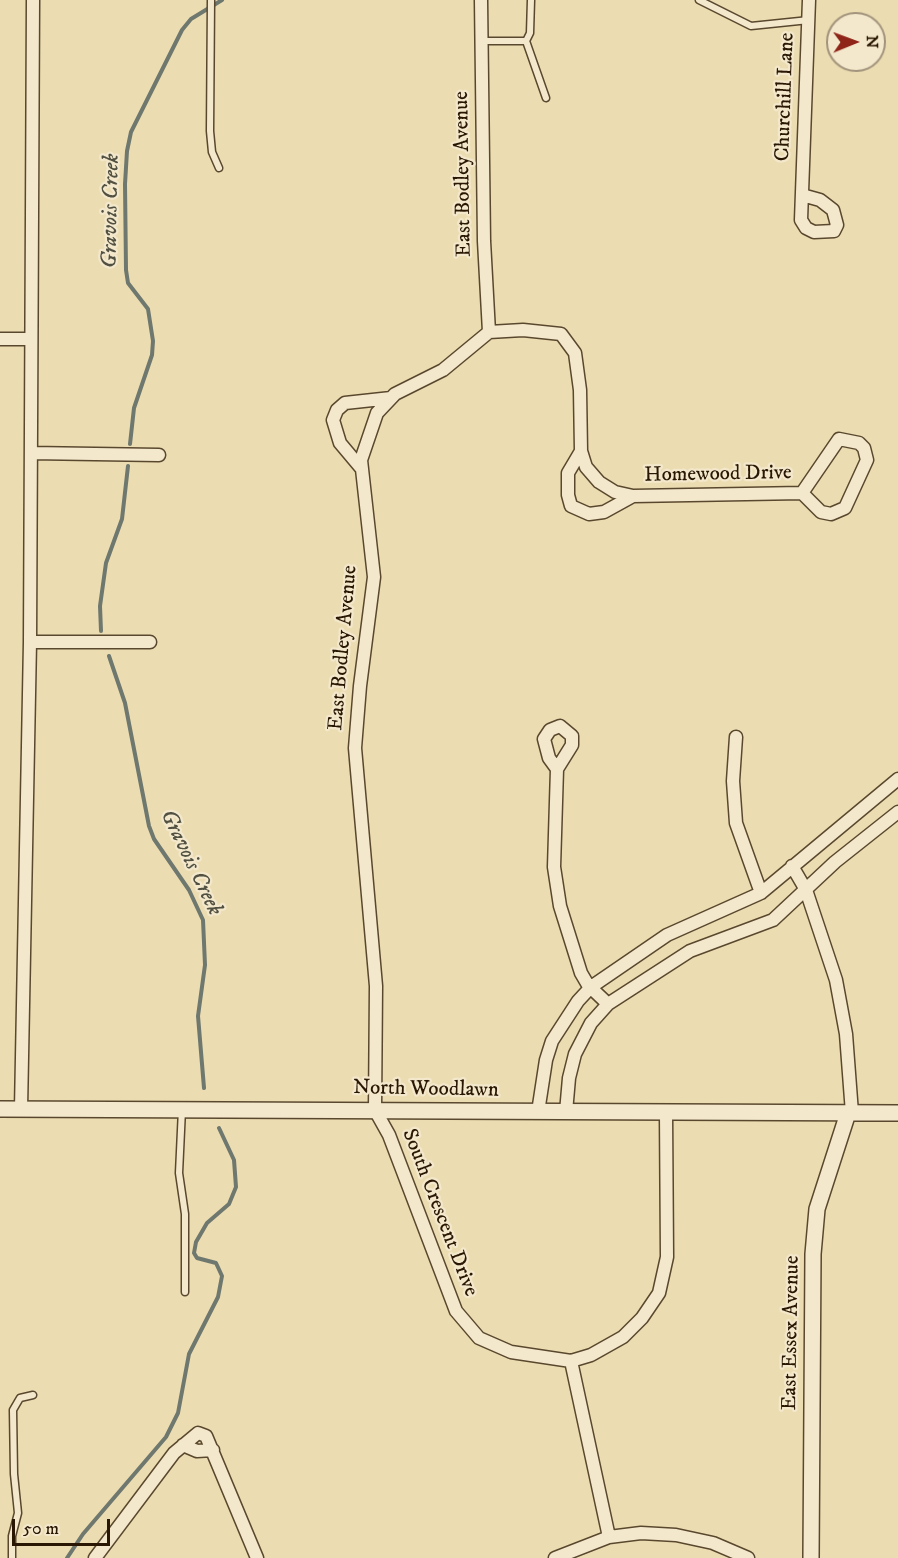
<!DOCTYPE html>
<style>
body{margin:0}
#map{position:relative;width:898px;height:1558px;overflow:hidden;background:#ecdcb1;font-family:"IM FELL DW Pica",serif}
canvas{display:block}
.north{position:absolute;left:826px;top:12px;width:60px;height:60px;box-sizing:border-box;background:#f3e8cc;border:2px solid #a2947c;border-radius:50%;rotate:89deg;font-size:16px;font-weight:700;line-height:24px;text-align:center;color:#291703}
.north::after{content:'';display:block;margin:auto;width:21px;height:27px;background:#8f2418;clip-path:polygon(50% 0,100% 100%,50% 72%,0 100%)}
.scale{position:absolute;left:12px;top:1519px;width:98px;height:27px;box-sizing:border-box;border:3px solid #291703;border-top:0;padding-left:8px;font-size:18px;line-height:21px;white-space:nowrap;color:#291703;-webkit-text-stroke:4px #f3e8cc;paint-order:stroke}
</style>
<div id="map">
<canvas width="898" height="1558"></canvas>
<div class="north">N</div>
<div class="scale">50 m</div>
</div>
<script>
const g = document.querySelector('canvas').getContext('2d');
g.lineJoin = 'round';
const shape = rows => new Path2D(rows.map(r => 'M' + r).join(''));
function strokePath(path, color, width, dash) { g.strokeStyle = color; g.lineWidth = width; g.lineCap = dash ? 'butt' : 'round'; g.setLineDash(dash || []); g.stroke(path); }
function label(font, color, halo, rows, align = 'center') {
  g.font = font + ' "IM FELL DW Pica",serif'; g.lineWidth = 4.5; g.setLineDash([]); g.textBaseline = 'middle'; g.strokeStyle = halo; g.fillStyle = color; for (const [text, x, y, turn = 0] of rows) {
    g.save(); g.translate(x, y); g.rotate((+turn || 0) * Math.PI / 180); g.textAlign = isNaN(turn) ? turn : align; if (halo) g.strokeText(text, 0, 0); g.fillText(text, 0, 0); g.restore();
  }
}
strokePath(shape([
 [130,444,134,408,152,355,153,341,148,309,128,283,126,270,125,184,127,151,131,132,182,30,191,19,222,0],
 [101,631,100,606,106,563,122,519,128,466],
 [109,656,125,703,149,826,154,839,189,890,203,920,205,965,198,1016,204,1088],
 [67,1558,83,1534,166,1437,178,1413,189,1354,218,1297,222,1276,216,1263,197,1258,194,1253,196,1242,207,1223,229,1204,236,1187,234,1160,219,1128]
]), '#6e786e', 4);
const service = shape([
 [211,0,210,131,212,152,219,168],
 [699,0,751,26,809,20],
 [482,41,526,41,530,33,531,0],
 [526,41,546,98],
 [182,1109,179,1173,185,1214,185,1292],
 [12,1558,12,1536,18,1513,14,1474,13,1410,20,1398,33,1395]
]);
const minor = shape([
 [481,0,484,241,489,332],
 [802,195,820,200,833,210,837,225,834,231,814,232,806,228,801,220,809,0],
 [489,332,443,370,395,394,377,413,361,460,374,577,360,686,355,748,376,986,375,1110,389,1135,456,1311,479,1338,511,1352,571,1361],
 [489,332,523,330,561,334,575,353,580,390,581,451,586,467,599,482,615,492,633,496,802,493,821,512,831,514,845,508,867,460,864,448,859,443,839,439,802,493],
 [0,339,30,339],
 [581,451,568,473,568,495,571,506,589,514,604,512,633,496],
 [31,453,159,455],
 [361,468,340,443,333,420,337,410,345,403,391,398],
 [30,642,150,642],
 [736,737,733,781,736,823,761,893],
 [557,769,572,745,572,736,560,726,550,730,544,739,549,758,557,769,554,867,560,906,581,973,588,985,608,1004],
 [792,866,806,890,836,980,846,1034,852,1113],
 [21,1109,30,642,33,0],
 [538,1112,546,1060,552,1041,578,1001,591,987,667,935,761,893,898,779],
 [566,1112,569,1078,575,1054,591,1023,608,1004,690,951,773,920,835,862,898,812],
 [183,1445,197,1451,213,1450],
 [609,1537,571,1361,591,1355,623,1337,642,1318,659,1293,667,1257,666,1113],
 [95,1558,174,1453,198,1433,206,1436,257,1558],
 [555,1558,609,1537,641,1533,676,1535,713,1543,748,1558]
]);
const tertiary = shape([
 [0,1109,898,1113],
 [811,1558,813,1254,817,1209,848,1113]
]);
strokePath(service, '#5a482e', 9);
strokePath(minor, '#5a482e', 15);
strokePath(tertiary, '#5a482e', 18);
strokePath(service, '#f3e8cc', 6);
strokePath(minor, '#f3e8cc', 12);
strokePath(tertiary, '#f3e8cc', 15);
label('21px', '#291703', '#f3e8cc', [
 ["Churchill Lane",786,97,-88],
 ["East Bodley Avenue",464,174,-91],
 ["Homewood Drive",718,475,-1],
 ["East Bodley Avenue",344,648,-85],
 ["North Woodlawn",426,1090,1],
 ["South Crescent Drive",439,1213,69],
 ["East Essex Avenue",792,1333,-89]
]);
label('italic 22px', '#515041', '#f3e8cc', [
 ["Gravois Creek",112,211,-89],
 ["Gravois Creek",190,863,64]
]);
</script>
